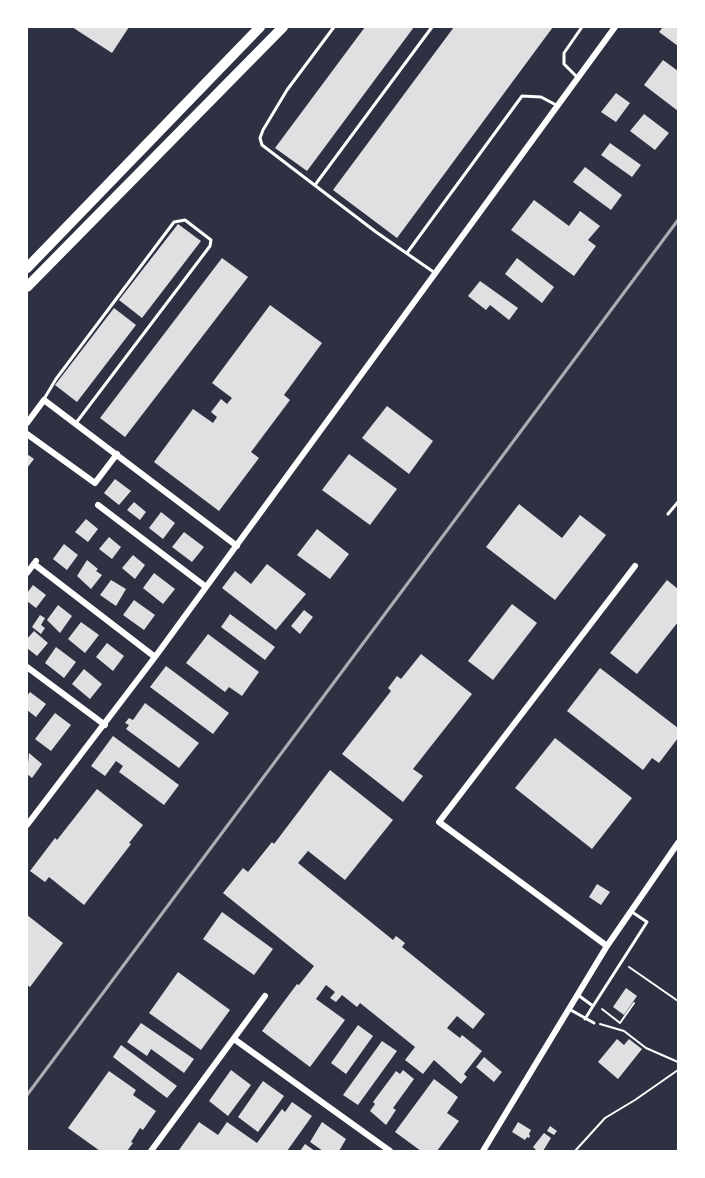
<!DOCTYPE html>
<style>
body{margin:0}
#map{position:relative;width:705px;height:1178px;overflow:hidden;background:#2d3142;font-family:"Sofia Sans Condensed",sans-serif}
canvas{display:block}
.frame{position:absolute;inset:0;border:28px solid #fff;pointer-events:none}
</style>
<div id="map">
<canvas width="705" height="1178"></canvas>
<div class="frame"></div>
</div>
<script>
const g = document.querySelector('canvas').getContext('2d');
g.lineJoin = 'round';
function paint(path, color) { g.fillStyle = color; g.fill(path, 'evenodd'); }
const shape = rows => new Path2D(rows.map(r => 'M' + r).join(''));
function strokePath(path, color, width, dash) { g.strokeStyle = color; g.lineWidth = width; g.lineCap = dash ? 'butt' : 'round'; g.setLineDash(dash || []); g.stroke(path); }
paint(shape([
 [72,27,129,27,112,53],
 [365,27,414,27,307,171,275,148],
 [454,27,553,27,397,238,333,190],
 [663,27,678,27,678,46,659,32],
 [663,60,678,71,678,111,644,85],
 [616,93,630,103,616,122,601,112],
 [644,114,669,133,655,150,630,131],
 [610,143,641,165,632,177,601,155],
 [585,167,622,195,611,210,573,182],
 [534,200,569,226,580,211,600,226,588,240,596,246,574,276,511,230],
 [178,224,201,241,142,318,119,300],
 [222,258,248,277,125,437,100,418],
 [517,258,554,287,542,303,505,274],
 [480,281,518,308,509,320,490,305,486,310,468,296],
 [270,305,322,343,284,395,290,400,251,452,259,458,219,511,154,462,193,409,213,423,217,417,211,412,221,399,227,404,232,398,212,383],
 [114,308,136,325,77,402,55,385],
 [387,406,433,441,409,474,362,438],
 [27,454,34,459,27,468],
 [349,454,397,489,370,525,322,490],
 [115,479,131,491,119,505,104,493],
 [134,502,146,512,140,520,127,510],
 [519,504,562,538,580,515,606,535,555,600,486,547],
 [161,512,175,523,163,539,149,528],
 [86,519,98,529,88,542,75,532],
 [317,529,349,554,330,579,297,555],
 [184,532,204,547,192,562,172,547],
 [109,537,121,547,112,559,99,549],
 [64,544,78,555,67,570,53,559],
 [133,555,145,565,135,579,122,568],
 [87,560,98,569,96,571,102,575,91,589,77,576],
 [267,564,306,594,276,630,222,588,235,571,251,584],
 [154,573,175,589,163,604,143,588],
 [111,580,126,589,116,606,100,595],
 [667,580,678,589,678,622,637,674,610,653],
 [33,585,46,595,36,608,27,601,27,593],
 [134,600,155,615,144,630,123,615],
 [512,604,537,623,493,680,468,661],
 [58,605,72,616,60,633,47,620],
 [304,610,313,617,300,634,291,626],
 [230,614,275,647,265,660,221,627],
 [40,615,45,618,41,625,45,628,41,634,32,627],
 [81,622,99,635,85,653,68,639],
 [34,631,48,643,37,656,27,648,27,639],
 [208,634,259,672,242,696,229,687,225,692,186,663],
 [107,643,124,656,113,671,96,657],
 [56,647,76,662,64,678,45,663],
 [421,654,472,694,413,769,423,776,403,802,342,754,391,691,388,688,397,676,401,679],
 [166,666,229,713,213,734,150,687],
 [600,668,678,728,678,738,659,763,652,758,643,770,567,711],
 [84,669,102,684,90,699,72,684],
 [30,692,46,704,36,717,27,710,27,696],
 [145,703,199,743,179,768,126,729,129,725,125,723,129,718,133,720],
 [55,713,71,725,51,751,35,739],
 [113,736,179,785,164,805,119,772,123,766,116,761,105,776,91,766],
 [555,738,632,798,592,849,515,788],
 [29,753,42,764,32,778,27,774],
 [330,770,393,820,345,880,308,851,298,863,393,940,396,936,405,943,402,947,485,1014,473,1029,457,1016,447,1028,460,1038,462,1035,482,1051,464,1074,467,1077,461,1084,434,1060,423,1074,405,1060,415,1047,360,1003,357,1007,342,995,336,1002,330,998,335,992,326,985,316,999,345,1020,310,1067,262,1031,297,984,299,985,314,966,223,893,243,868,248,872,272,842,274,844],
 [97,789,143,825,129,843,131,844,84,905,49,877,45,882,30,871,55,838,57,840],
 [597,884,610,892,601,905,589,897],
 [222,912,273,949,254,975,203,939],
 [27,915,63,943,30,987,27,985],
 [178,972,230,1010,201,1050,149,1013],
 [626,988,637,996,624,1015,613,1007],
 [141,1023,194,1059,184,1073,151,1049,147,1056,127,1042],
 [358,1025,373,1036,346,1074,331,1063],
 [617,1039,624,1045,629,1039,642,1049,618,1079,598,1062],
 [382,1041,397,1051,358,1105,343,1095],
 [121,1045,177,1086,167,1098,113,1057],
 [484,1057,502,1072,494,1082,476,1067],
 [231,1070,251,1085,228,1116,209,1101],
 [403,1070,414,1079,393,1108,396,1110,386,1125,370,1111,375,1104,373,1102,396,1071,400,1074],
 [109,1071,136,1090,133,1095,156,1111,143,1130,140,1128,131,1142,133,1143,127,1151,100,1151,68,1128],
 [434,1079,458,1097,447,1113,459,1121,437,1151,421,1151,395,1132],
 [263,1081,284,1096,258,1132,238,1117],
 [292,1102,312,1116,287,1151,179,1150,199,1122,218,1135,227,1122,257,1143,282,1109,285,1112],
 [322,1122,346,1139,339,1151,323,1151,310,1142],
 [518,1122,531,1130,529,1134,530,1136,529,1138,527,1137,525,1140,512,1132],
 [550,1126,557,1131,554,1135,547,1131],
 [544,1133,551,1138,543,1151,537,1151,533,1147],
 [305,1144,315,1151,300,1151]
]), '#e0e0e3');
strokePath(shape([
 [629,967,678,1001],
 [602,1009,620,1023,634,1003],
 [600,1024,624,1031,646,1048,678,1062],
 [575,1151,605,1118,635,1100,678,1070]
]), '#fff', 2);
strokePath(shape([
 [334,27,287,90,263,130,260,138,262,145,376,232,435,273],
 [577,77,564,64,564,53,582,27],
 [315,185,432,27],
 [407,253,522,96,541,97,558,106],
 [44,399,56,379,174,222,185,220,211,240,210,246,76,423],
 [668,514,678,502],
 [578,995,593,1006,595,1003,647,922,632,912],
 [569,1009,594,1023],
 [585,1019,593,1006]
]), '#fff', 3);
strokePath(shape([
 [27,423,44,400,237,546],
 [27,434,95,483,117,454],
 [98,505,206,587],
 [34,564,155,657],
 [27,573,36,561],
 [27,667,105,725],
 [27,825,155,657,615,27],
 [607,946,439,822,635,566],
 [234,1039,390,1151],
 [151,1151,265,996],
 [483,1151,607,946,678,843]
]), '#fff', 6);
strokePath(shape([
 [27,268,260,27],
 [27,287,283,27]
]), '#fff', 10);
strokePath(shape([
 [27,1095,678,220]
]), '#abadb3', 3);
</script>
